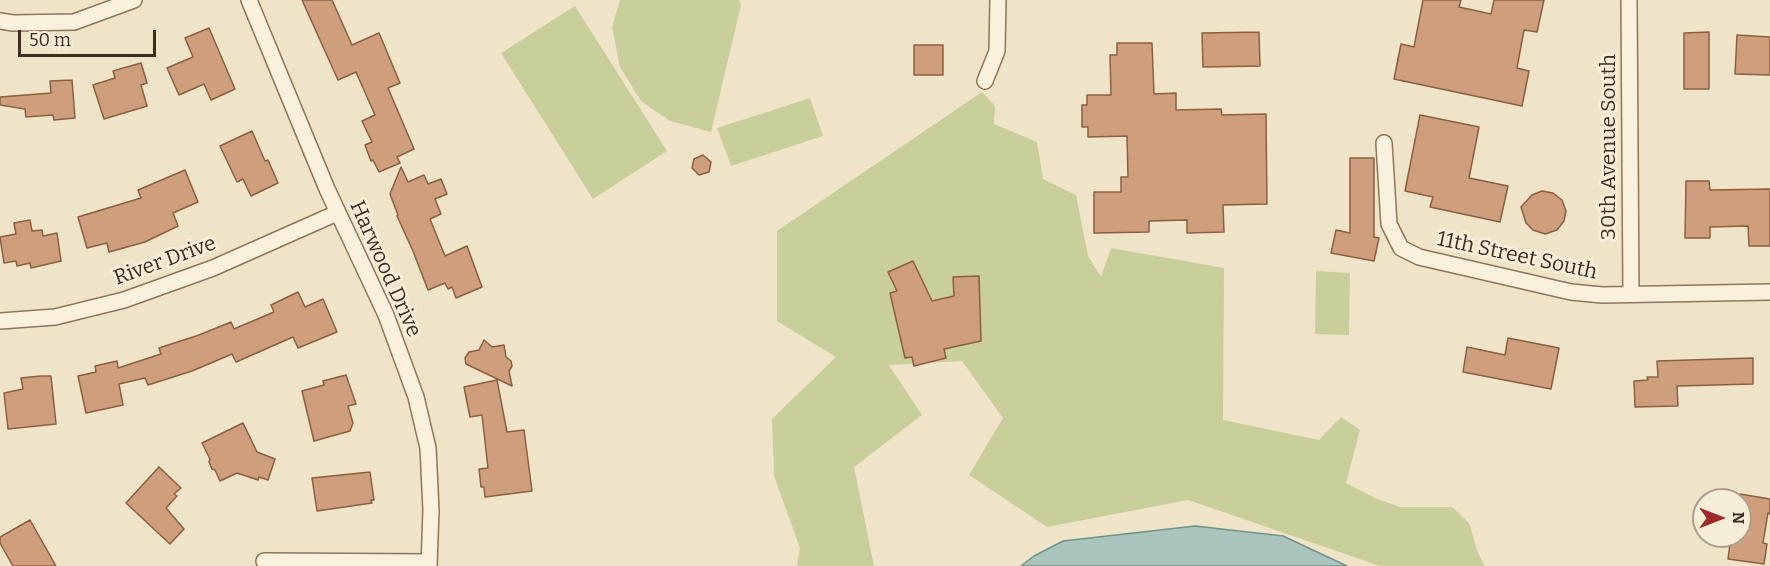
<!DOCTYPE html>
<style>
body{margin:0}
#map{position:relative;width:1770px;height:566px;overflow:hidden;background:#f0e4c8;font-family:Bitter,serif}
canvas{display:block}
.north{position:absolute;left:1692px;top:488px;width:60px;height:60px;box-sizing:border-box;background:#f7eed8;border:2px solid #ada18e;border-radius:50%;rotate:90deg;font-size:16px;font-weight:700;line-height:24px;text-align:center;color:#3d2e20}
.north::after{content:'';display:block;margin:auto;width:21px;height:27px;background:#9e2a2b;clip-path:polygon(50% 0,100% 100%,50% 72%,0 100%)}
.scale{position:absolute;left:18px;top:30px;width:138px;height:27px;box-sizing:border-box;border:3px solid #3d2e20;border-top:0;padding-left:8px;font-size:18px;line-height:21px;white-space:nowrap;color:#3d2e20;-webkit-text-stroke:4px #f7eed8;paint-order:stroke}
</style>
<div id="map">
<canvas width="1770" height="566"></canvas>
<div class="north">N</div>
<div class="scale">50 m</div>
</div>
<script>
const g = document.querySelector('canvas').getContext('2d');
g.lineJoin = 'round';
function paint(path, color) { g.fillStyle = color; g.fill(path, 'evenodd'); }
const shape = rows => new Path2D(rows.map(r => 'M' + r).join(''));
function strokePath(path, color, width, dash) { g.strokeStyle = color; g.lineWidth = width; g.lineCap = dash ? 'butt' : 'round'; g.setLineDash(dash || []); g.stroke(path); }
function label(font, color, halo, rows, align = 'center') {
  g.font = font + ' Bitter,serif'; g.lineWidth = 6; g.setLineDash([]); g.textBaseline = 'middle'; g.strokeStyle = halo; g.fillStyle = color; for (const [text, x, y, turn = 0] of rows) {
    g.save(); g.translate(x, y); g.rotate((+turn || 0) * Math.PI / 180); g.textAlign = isNaN(turn) ? turn : align; if (halo) g.strokeText(text, 0, 0); g.fillText(text, 0, 0); g.restore();
  }
}
paint(shape([
 [620,0,739,0,741,5,711,132,670,121,641,101,620,67,612,27],
 [575,6,667,151,593,199,501,53],
 [982,92,995,106,994,124,1037,142,1043,179,1076,195,1088,256,1101,277,1111,248,1224,268,1223,420,1319,440,1341,417,1360,430,1346,483,1375,498,1400,507,1452,507,1469,523,1478,553,1485,566,1380,566,1188,500,1047,527,969,475,1003,418,962,361,889,365,922,415,854,467,874,566,797,566,800,548,774,476,772,419,836,357,777,321,777,231],
 [810,98,823,136,731,166,717,128],
 [1316,271,1350,273,1349,335,1315,334]
]), '#c9cf9b');
const water = shape([
 [1195,526,1283,536,1347,566,1021,566,1034,556,1063,541,1195,526]
]);
paint(water, '#a9c4bc');
strokePath(water, '#6f938a', 1.5);
const building = shape([
 [302,0,332,0,352,45,379,33,400,83,388,88,414,149,397,157,400,163,379,172,373,160,371,161,365,145,372,142,362,121,375,115,356,72,338,80,302,0],
 [1423,0,1461,0,1459,7,1491,14,1494,0,1544,0,1537,32,1524,30,1517,68,1529,71,1522,106,1394,79,1401,44,1414,47,1423,0],
 [209,28,235,89,211,100,204,84,179,95,167,68,193,57,185,38,209,28],
 [1259,32,1260,66,1203,67,1202,33,1259,32],
 [1709,32,1709,89,1684,89,1684,33,1709,32],
 [1737,35,1770,37,1770,75,1735,74,1737,35],
 [1117,43,1152,43,1154,94,1176,93,1176,110,1221,109,1222,115,1266,114,1267,204,1223,205,1224,232,1187,233,1187,220,1149,221,1149,232,1094,233,1094,192,1121,192,1121,177,1128,177,1127,136,1088,137,1088,127,1082,127,1082,105,1087,105,1087,95,1111,95,1110,55,1117,55,1117,43],
 [914,45,943,45,943,75,914,75,914,45],
 [141,63,147,83,141,85,147,106,104,119,93,85,115,78,113,71,141,63],
 [72,80,75,118,54,120,53,115,26,117,25,109,0,105,0,97,51,93,50,81,72,80],
 [1420,115,1479,127,1469,178,1508,186,1500,222,1430,207,1433,197,1405,191,1420,115],
 [252,131,265,161,268,160,278,183,251,196,243,179,237,182,220,146,252,131],
 [703,155,711,162,709,172,699,175,692,168,694,159,703,155],
 [1350,158,1374,158,1374,237,1379,238,1374,261,1331,253,1336,230,1350,233,1350,158],
 [401,167,408,182,424,175,428,184,441,179,447,194,435,199,441,214,430,219,445,256,467,246,482,287,456,298,452,287,448,289,445,283,428,290,413,251,397,216,398,215,390,194,401,167],
 [185,170,198,202,173,213,178,226,145,242,109,252,107,243,87,248,78,217,141,198,138,190,185,170],
 [1686,181,1709,181,1710,190,1770,189,1770,246,1749,246,1748,226,1710,227,1710,238,1685,238,1686,181],
 [1542,191,1553,193,1562,200,1566,211,1564,221,1557,230,1545,234,1533,230,1526,223,1521,207,1532,195,1542,191],
 [30,220,32,231,42,230,43,236,57,233,61,261,31,268,30,263,17,266,16,261,4,263,0,237,16,234,14,223,30,220],
 [913,261,932,301,954,296,953,277,979,276,981,341,944,349,946,358,914,366,912,357,905,358,890,293,897,291,888,272,913,261],
 [298,292,305,307,323,299,337,332,298,348,293,337,236,362,232,354,192,371,148,385,145,378,119,384,123,405,86,413,78,376,96,372,95,366,117,361,118,368,161,354,159,348,199,335,231,322,234,329,274,312,271,305,298,292],
 [1508,338,1559,348,1551,389,1463,372,1467,347,1505,355,1508,338],
 [484,340,492,347,504,345,506,357,511,361,512,366,509,371,512,386,466,364,465,358,469,352,479,350,484,340],
 [1753,358,1753,384,1677,386,1678,406,1635,407,1634,381,1648,380,1647,377,1658,377,1657,361,1753,358],
 [346,375,356,404,348,406,353,423,350,431,314,441,302,391,324,385,323,381,346,375],
 [40,376,51,376,56,424,8,429,4,393,23,389,21,378,40,376],
 [497,380,507,432,524,430,532,491,485,497,484,487,481,487,479,469,488,468,482,415,470,417,464,387,497,380],
 [243,423,257,452,275,459,268,480,259,477,258,480,237,473,220,481,215,470,212,469,209,462,210,459,202,443,243,423],
 [159,467,181,488,174,494,177,496,166,508,184,529,170,544,126,503,159,467],
 [370,472,374,500,371,500,372,503,317,511,312,478,370,472],
 [1740,494,1770,499,1770,514,1768,513,1763,543,1767,544,1764,564,1728,559,1731,536,1740,536,1740,494],
 [30,520,56,566,13,566,0,543,0,537,30,520]
]);
paint(building, '#cf9f7d');
strokePath(building, '#8d5f41', 1.5);
const minor = shape([
 [249,0,327,189,386,315,416,397,428,448,431,510,429,566],
 [1629,0,1631,294],
 [0,21,13,23,74,22,134,0],
 [985,81,997,51,998,0],
 [1384,143,1389,224,1401,248,1419,257,1571,292,1602,295,1770,292],
 [0,321,55,317,124,300,213,268,337,213],
 [264,561,429,562]
]);
strokePath(minor, '#8d765c', 18);
strokePath(minor, '#faf1dc', 15);
label('21px', '#3d2e20', '#f7eed8', [
 ["30th Avenue South",1609,147,-90],
 ["11th Street South",1517,256,12],
 ["River Drive",165,261,-20],
 ["Harwood Drive",385,269,66]
]);
</script>
